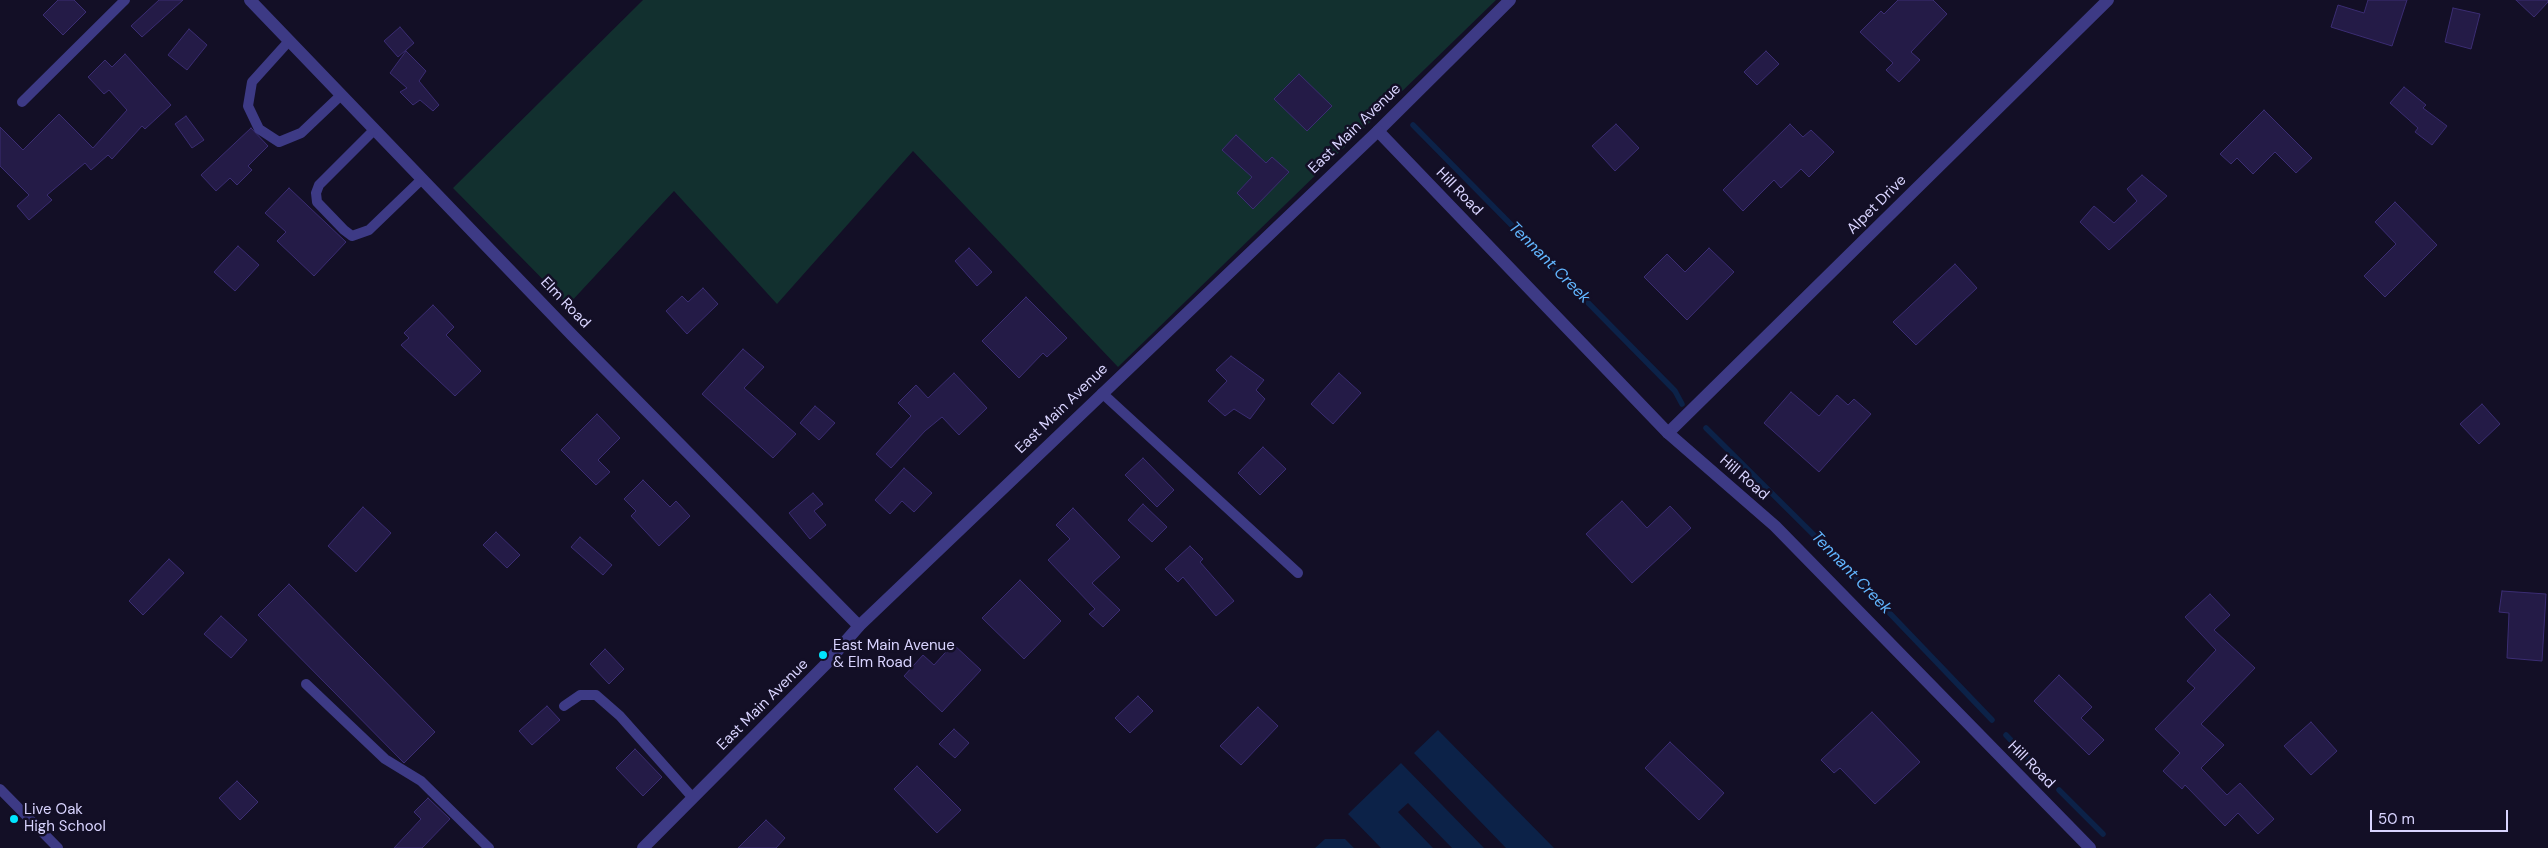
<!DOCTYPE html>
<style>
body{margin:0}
#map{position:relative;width:2548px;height:848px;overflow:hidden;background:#130f26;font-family:"DM Sans",sans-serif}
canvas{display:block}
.scale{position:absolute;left:2370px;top:810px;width:138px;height:22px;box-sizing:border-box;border:2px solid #d9d4ff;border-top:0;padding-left:6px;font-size:15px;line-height:18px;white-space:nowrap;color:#d9d4ff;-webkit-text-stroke:4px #130f26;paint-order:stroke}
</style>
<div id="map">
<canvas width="2548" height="848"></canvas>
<div class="scale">50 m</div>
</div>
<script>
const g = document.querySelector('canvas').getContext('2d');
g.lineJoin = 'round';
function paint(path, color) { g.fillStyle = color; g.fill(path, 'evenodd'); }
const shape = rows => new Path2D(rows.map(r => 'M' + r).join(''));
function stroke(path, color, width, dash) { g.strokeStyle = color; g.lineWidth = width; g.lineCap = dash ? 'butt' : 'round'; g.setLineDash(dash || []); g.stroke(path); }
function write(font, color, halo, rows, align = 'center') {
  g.font = font + ' "DM Sans",sans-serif'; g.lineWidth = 5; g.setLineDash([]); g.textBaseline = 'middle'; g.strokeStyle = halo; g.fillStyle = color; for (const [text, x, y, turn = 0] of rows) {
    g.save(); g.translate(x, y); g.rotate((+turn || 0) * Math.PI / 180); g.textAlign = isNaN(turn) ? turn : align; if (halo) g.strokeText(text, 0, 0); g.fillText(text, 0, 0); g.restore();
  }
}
paint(shape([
 [643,0,1496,0,1118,367,913,151,777,304,674,191,568,305,453,188]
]), '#12302f');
paint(shape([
 [1438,730,1554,848,1506,848,1414,753],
 [1401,763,1484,848,1452,848,1408,803,1398,812,1433,848,1381,848,1348,814],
 [1325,839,1345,839,1354,848,1315,848]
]), '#0c2248');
stroke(shape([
 [1413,125,1675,391,1682,404],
 [1706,428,1832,553,1992,720],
 [2006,735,2045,776],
 [2059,790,2103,834]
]), '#0c2248', 5.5);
const building = shape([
 [58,0,74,0,86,12,63,35,43,15,58,0],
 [159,0,183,0,142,37,131,26,159,0],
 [1898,0,1933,0,1947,14,1911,52,1920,60,1899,82,1886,70,1893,63,1860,32,1881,11,1884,14,1898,0],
 [2368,0,2407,0,2392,46,2331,27,2338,5,2364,13,2368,0],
 [2516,0,2548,0,2548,2,2534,17,2516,0],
 [2453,8,2480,14,2471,49,2445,42,2453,8],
 [400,27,414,43,398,57,384,41,400,27],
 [189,29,207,45,187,70,168,55,189,29],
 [406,51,426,71,419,81,439,105,433,111,420,100,413,105,400,92,407,88,390,73,406,51],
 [1766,51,1779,64,1757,85,1744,72,1766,51],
 [125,54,171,105,145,129,142,126,112,159,108,155,91,170,85,163,47,195,52,200,29,220,17,206,29,195,0,166,0,127,23,150,59,114,93,148,127,110,109,90,104,94,88,77,105,60,112,67,125,54],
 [1299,74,1332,106,1307,131,1274,99,1299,74],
 [2404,87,2426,105,2423,108,2447,126,2432,145,2415,132,2418,128,2390,103,2404,87],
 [2264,110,2312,158,2296,173,2275,152,2253,174,2237,158,2231,164,2220,154,2264,110],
 [186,116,204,140,192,148,175,124,186,116],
 [1616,124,1639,148,1615,171,1592,146,1616,124],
 [1790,124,1803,137,1811,130,1834,152,1809,177,1801,169,1781,188,1774,180,1743,211,1723,190,1790,124],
 [251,128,268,146,248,166,252,170,237,185,230,178,216,191,201,175,251,128],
 [1236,135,1266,163,1272,157,1289,172,1253,209,1237,193,1252,177,1222,150,1236,135],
 [2142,175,2167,196,2109,250,2080,222,2094,206,2114,223,2137,201,2127,189,2142,175],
 [289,188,346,242,314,276,277,241,286,232,265,213,289,188],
 [2395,202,2437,245,2385,297,2364,276,2396,244,2375,222,2395,202],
 [238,246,259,265,235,291,214,272,238,246],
 [969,248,992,272,977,286,955,261,969,248],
 [1709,248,1734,272,1687,320,1644,277,1667,254,1685,272,1709,248],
 [1955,264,1977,288,1916,345,1893,322,1955,264],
 [703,288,718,304,687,334,666,311,682,296,688,302,703,288],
 [1026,297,1067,338,1047,357,1043,353,1019,378,982,341,1026,297],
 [433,305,454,327,446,335,481,371,455,396,401,345,409,338,404,333,433,305],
 [743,349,764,367,744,388,796,434,773,458,702,394,743,349],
 [1231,356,1264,380,1256,390,1265,399,1250,419,1234,409,1225,416,1208,401,1227,381,1216,370,1231,356],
 [954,373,987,408,959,435,942,417,925,431,891,468,876,454,911,416,898,403,916,385,928,398,954,373],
 [1339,373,1361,393,1333,424,1311,404,1339,373],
 [1791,392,1819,416,1837,395,1848,405,1854,399,1871,414,1819,472,1764,423,1791,392],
 [2482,404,2500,424,2479,444,2460,424,2482,404],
 [815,406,835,423,819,440,800,423,815,406],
 [597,414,620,438,598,460,610,472,596,485,561,450,597,414],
 [1263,447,1286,469,1260,495,1238,473,1263,447],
 [1143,458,1174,490,1157,507,1125,475,1143,458],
 [904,468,932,493,914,512,902,501,890,514,875,500,904,468],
 [643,480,670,507,676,501,690,516,659,546,631,516,636,511,624,499,643,480],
 [813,493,823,504,814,511,826,525,810,539,789,513,813,493],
 [1622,501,1647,528,1670,506,1691,528,1632,583,1586,534,1622,501],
 [1143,504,1167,527,1152,542,1128,520,1143,504],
 [363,507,391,533,356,572,328,546,363,507],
 [1073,508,1120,557,1092,583,1120,610,1103,627,1089,614,1095,609,1048,560,1070,539,1056,525,1073,508],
 [496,532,520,555,507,568,483,545,496,532],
 [580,537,612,565,603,575,571,547,580,537],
 [1190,546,1203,559,1200,562,1234,601,1216,616,1183,577,1178,582,1165,569,1190,546],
 [169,559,184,573,143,615,129,601,169,559],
 [1020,580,1061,621,1024,659,982,618,1020,580],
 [289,584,435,732,404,763,258,615,289,584],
 [2502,591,2546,594,2542,661,2507,658,2509,613,2499,612,2502,591],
 [2210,594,2230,615,2214,630,2255,668,2201,724,2224,745,2201,768,2227,795,2240,783,2274,819,2258,834,2238,813,2225,826,2185,785,2182,789,2163,771,2180,753,2155,729,2195,688,2187,681,2216,650,2185,617,2210,594],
 [221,616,247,640,231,658,204,634,221,616],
 [953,644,981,670,942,712,904,676,923,655,934,665,953,644],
 [605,649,624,669,609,684,590,664,605,649],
 [2059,675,2092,707,2081,718,2104,740,2089,755,2034,701,2059,675],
 [1138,696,1153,711,1130,733,1115,718,1138,696],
 [547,706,560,720,532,745,519,731,547,706],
 [1258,707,1278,726,1241,765,1220,746,1258,707],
 [1872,712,1920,762,1875,804,1840,768,1834,773,1821,760,1872,712],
 [2311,722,2337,751,2311,775,2284,746,2311,722],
 [954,729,969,743,955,758,939,744,954,729],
 [1670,742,1724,793,1699,820,1645,768,1670,742],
 [635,749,662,777,643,796,616,768,635,749],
 [917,766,961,810,937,833,894,789,917,766],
 [237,781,258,802,240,820,219,798,237,781],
 [428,798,450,819,422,848,394,848,421,819,414,812,428,798],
 [766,820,785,838,776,848,738,848,766,820]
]);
paint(building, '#241b47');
stroke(building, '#3b2d73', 1);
stroke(shape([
 [289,41,252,82,248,106,259,129,279,142,301,133,341,95],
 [22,102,125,0],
 [374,130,319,185,316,193,317,202,344,230,352,236,369,230,422,179],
 [1102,393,1298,573],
 [306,684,385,759,421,781,489,848],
 [564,706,580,695,596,695,620,716,693,798],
 [0,789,58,848]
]), '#3d3a85', 10);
stroke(shape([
 [250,0,572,335,859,626],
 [1378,131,1510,0],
 [1668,433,2108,0]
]), '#3d3a85', 12);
stroke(shape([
 [643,848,826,664,859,626,1378,131,1668,433,1775,526,2090,848]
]), '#3d3a85', 12);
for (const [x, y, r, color] of [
 [823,655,5,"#00e5ff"],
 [14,819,5,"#00e5ff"]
]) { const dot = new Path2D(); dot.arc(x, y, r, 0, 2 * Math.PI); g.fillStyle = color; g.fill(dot); stroke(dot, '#130f26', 2); }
write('15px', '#d9d4ff', '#130f26', [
 ["East Main Avenue",1355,129,-44],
 ["Hill Road",1459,192,46],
 ["Alpet Drive",1877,205,-45],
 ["Elm Road",565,303,46],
 ["East Main Avenue",1062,409,-44],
 ["Hill Road",1744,478,41],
 ["East Main Avenue",763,705,-45],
 ["Hill Road",2031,765,45]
]);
write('15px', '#d9d4ff', '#130f26', [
 ["East Main Avenue",833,646],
 ["& Elm Road",833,663],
 ["Live Oak",24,810],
 ["High School",24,827]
], 'left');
write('italic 16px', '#62b6ff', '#130f26', [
 ["Tennant Creek",1549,263,45],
 ["Tennant Creek",1851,573,46]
]);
</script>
